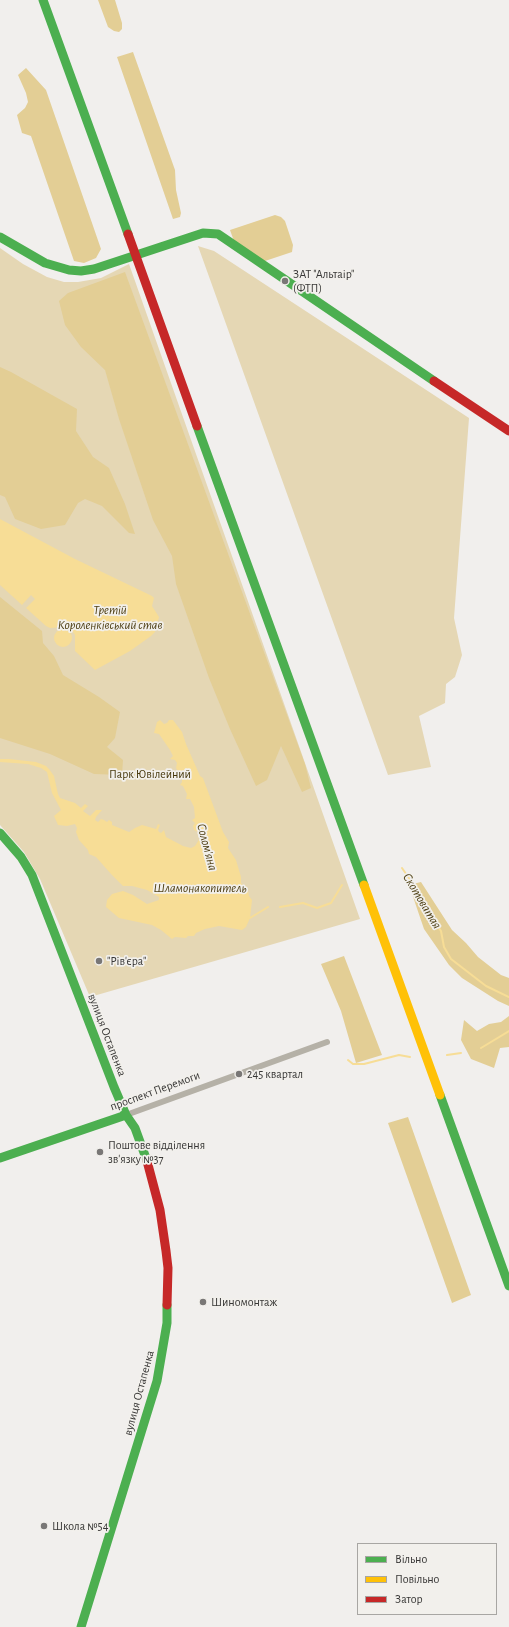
<!DOCTYPE html>
<meta charset="utf-8">
<style>
body{margin:0}
#map{position:relative;width:509px;height:1627px;overflow:hidden;background:#f1efed;font-family:"Alegreya Sans",sans-serif}
canvas{display:block}
.legend{position:absolute;left:357px;top:1543px;width:140px;height:72px;box-sizing:border-box;background:#f2f0ec;border:1px solid #a8a6a3;margin:0;padding:5px 7px;list-style:none;font-size:12px;color:#383736}
.legend li{display:flex;align-items:center;gap:8px;height:20px}
.legend b{width:20px;border:1px solid #a8a6a3}
</style>
<div id="map">
<canvas width="509" height="1627"></canvas>
<ul class="legend">
<li><b style="height:5px;background:#4caf50"></b>Вільно</li>
<li><b style="height:5px;background:#ffc107"></b>Повільно</li>
<li><b style="height:5px;background:#c62828"></b>Затор</li>
</ul>
</div>
<script>
const g = document.querySelector('canvas').getContext('2d');
g.lineJoin = 'round';
function paint(path, color) { g.fillStyle = color; g.fill(path, 'evenodd'); }
const shape = rows => new Path2D(rows.map(r => 'M' + r).join(''));
function stroke(path, color, width, dash) { g.strokeStyle = color; g.lineWidth = width; g.lineCap = dash ? 'butt' : 'round'; g.setLineDash(dash || []); g.stroke(path); }
function write(font, color, halo, rows, align = 'center') {
  g.font = font + ' "Alegreya Sans",sans-serif'; g.lineWidth = 3.5; g.setLineDash([]); g.textBaseline = 'middle'; g.strokeStyle = halo; g.fillStyle = color; for (const [text, x, y, turn = 0] of rows) {
    g.save(); g.translate(x, y); g.rotate((+turn || 0) * Math.PI / 180); g.textAlign = isNaN(turn) ? turn : align; if (halo) g.strokeText(text, 0, 0); g.fillText(text, 0, 0); g.restore();
  }
}
paint(shape([
 [198,246,214,251,469,418,454,618,462,655,455,677,446,684,445,703,419,716,431,767,388,775],
 [0,248,23,264,47,277,64,282,78,282,101,278,129,264,360,919,90,997,40,879,24,852,0,825]
]), '#e5d7b4');
paint(shape([
 [98,0,115,0,122,23,122,29,119,32,114,31,108,27],
 [133,52,175,170,176,190,181,213,180,217,173,219,117,57],
 [26,68,46,90,101,249,96,258,84,263,74,261,31,136,22,133,17,115,25,108,28,102,26,93,18,75],
 [275,215,281,217,285,221,293,245,292,252,262,262,235,244,230,230],
 [125,272,305,764,311,788,302,792,281,746,267,780,256,786,230,729,209,678,176,584,172,556,153,520,119,419,105,370,81,347,65,325,59,301,68,293],
 [0,367,11,372,77,409,76,431,93,457,109,468,125,504,135,534,129,533,102,506,85,499,78,503,65,525,41,529,15,519,5,497,0,495],
 [0,597,42,631,43,643,54,656,63,675,99,697,120,712,115,738,107,747,123,760,122,775,94,774,50,754,0,738],
 [421,882,452,930,466,943,478,957,501,975,509,978,509,1006,498,1001,462,978,449,965,424,929,409,885],
 [344,956,382,1055,356,1063,341,1011,321,964],
 [509,1016,509,1047,500,1048,494,1068,471,1059,461,1040,464,1020,477,1031,489,1024,501,1022],
 [408,1117,471,1295,452,1303,388,1123]
]), '#e3ce95');
paint(shape([
 [0,519,75,559,152,596,154,598,152,606,159,617,155,632,151,636,130,651,95,670,75,651,75,635,71,629,65,627,50,628,46,626,26,608,35,599,31,595,22,605,0,585],
 '54 638a9 9 0 1 1 18 0a9 9 0 1 1-18 0Z',
 [160,720,164,724,167,723,169,720,173,720,182,732,186,744,200,776,203,778,223,832,229,842,228,848,236,860,241,877,241,883,248,891,249,896,252,900,250,918,246,927,242,930,219,926,205,929,196,933,194,936,188,936,186,938,175,937,172,939,161,930,152,925,119,918,106,907,107,900,112,894,123,891,133,895,147,904,159,900,159,897,147,890,132,886,123,886,111,874,96,857,89,854,88,850,79,840,76,832,77,828,75,824,67,826,58,825,54,816,61,810,52,793,47,772,41,768,28,764,0,762,0,759,9,759,36,762,46,766,49,769,54,776,58,794,60,798,75,803,81,808,85,804,88,806,83,811,90,816,96,810,102,810,96,817,95,820,98,822,101,819,104,820,107,822,109,820,112,822,112,825,129,832,135,828,142,825,156,829,158,824,160,825,158,830,159,832,161,833,164,830,166,837,183,846,191,848,195,846,200,838,198,832,194,830,193,826,195,823,192,820,195,818,194,807,190,799,186,799,187,794,183,786,180,785,182,782,182,778,176,768,177,763,175,760,170,759,173,756,170,750,159,734,154,733,157,722]
]), '#f7dd96');
stroke(shape([
 [402,868,415,887,418,898,441,931,444,947,451,959,486,986,509,997],
 [280,907,303,903,317,908,331,903,342,885],
 [248,917,250,918,268,907],
 [481,1048,509,1031],
 [447,1055,461,1053],
 [348,1060,353,1064,364,1064,399,1055,410,1057]
]), '#f7dd96', 2);
stroke(shape([
 [126,1115,327,1042]
]), '#b5b1a7', 6);
stroke(shape([
 [43,0,128,234],
 [0,237,45,263,69,270,81,271,94,269,203,233,218,234,434,381],
 [197,426,364,885],
 [0,833,21,857,32,875,114,1087,126,1115,135,1128,147,1161],
 [440,1095,509,1286],
 [0,1158,126,1115],
 [81,1627,157,1381,167,1323,167,1305]
]), '#4caf50', 9);
stroke(shape([
 [364,885,440,1095]
]), '#ffc107', 9);
stroke(shape([
 [128,234,197,426],
 [434,381,509,431],
 [147,1161,160,1210,166,1251,168,1268,167,1305]
]), '#c62828', 9);
for (const [x, y, r, color] of [
 [285,281,4,"#797776"],
 [99,961,4,"#797776"],
 [239,1074,4,"#797776"],
 [100,1152,4,"#797776"],
 [203,1302,4,"#797776"],
 [44,1526,4,"#797776"]
]) { const dot = new Path2D(); dot.arc(x, y, r, 0, 2 * Math.PI); g.fillStyle = color; g.fill(dot); stroke(dot, '#f2f0ec', 1.5); }
write('12px', '#383736', '#f2f0ec', [
 ["ЗАТ \"Альтаір\"",293,274],
 ["(ФТП)",293,288],
 ["\"Рів'єра\"",107,961],
 ["245 квартал",247,1074],
 ["Поштове відділення",108,1145],
 ["зв'язку №37",108,1159],
 ["Шиномонтаж",211,1302],
 ["Школа №54",52,1526]
], 'left');
write('12px', '#47380c', '#f2f0ec', [
 ["Парк Ювілейний",150,774]
]);
write('12px', '#383736', '#f2f0ec', [
 ["вулиця Остапенка",107,1035,69],
 ["проспект Перемоги",155,1091,-20],
 ["вулиця Остапенка",139,1393,-75]
]);
write('italic 13px', '#4f4015', '#f2f0ec', [
 ["Третій",110,610],
 ["Короленківський став",110,625],
 ["Солом'яна",207,847,75],
 ["Шламонакопитель",200,888],
 ["Скотоватая",422,901,59]
]);
</script>
